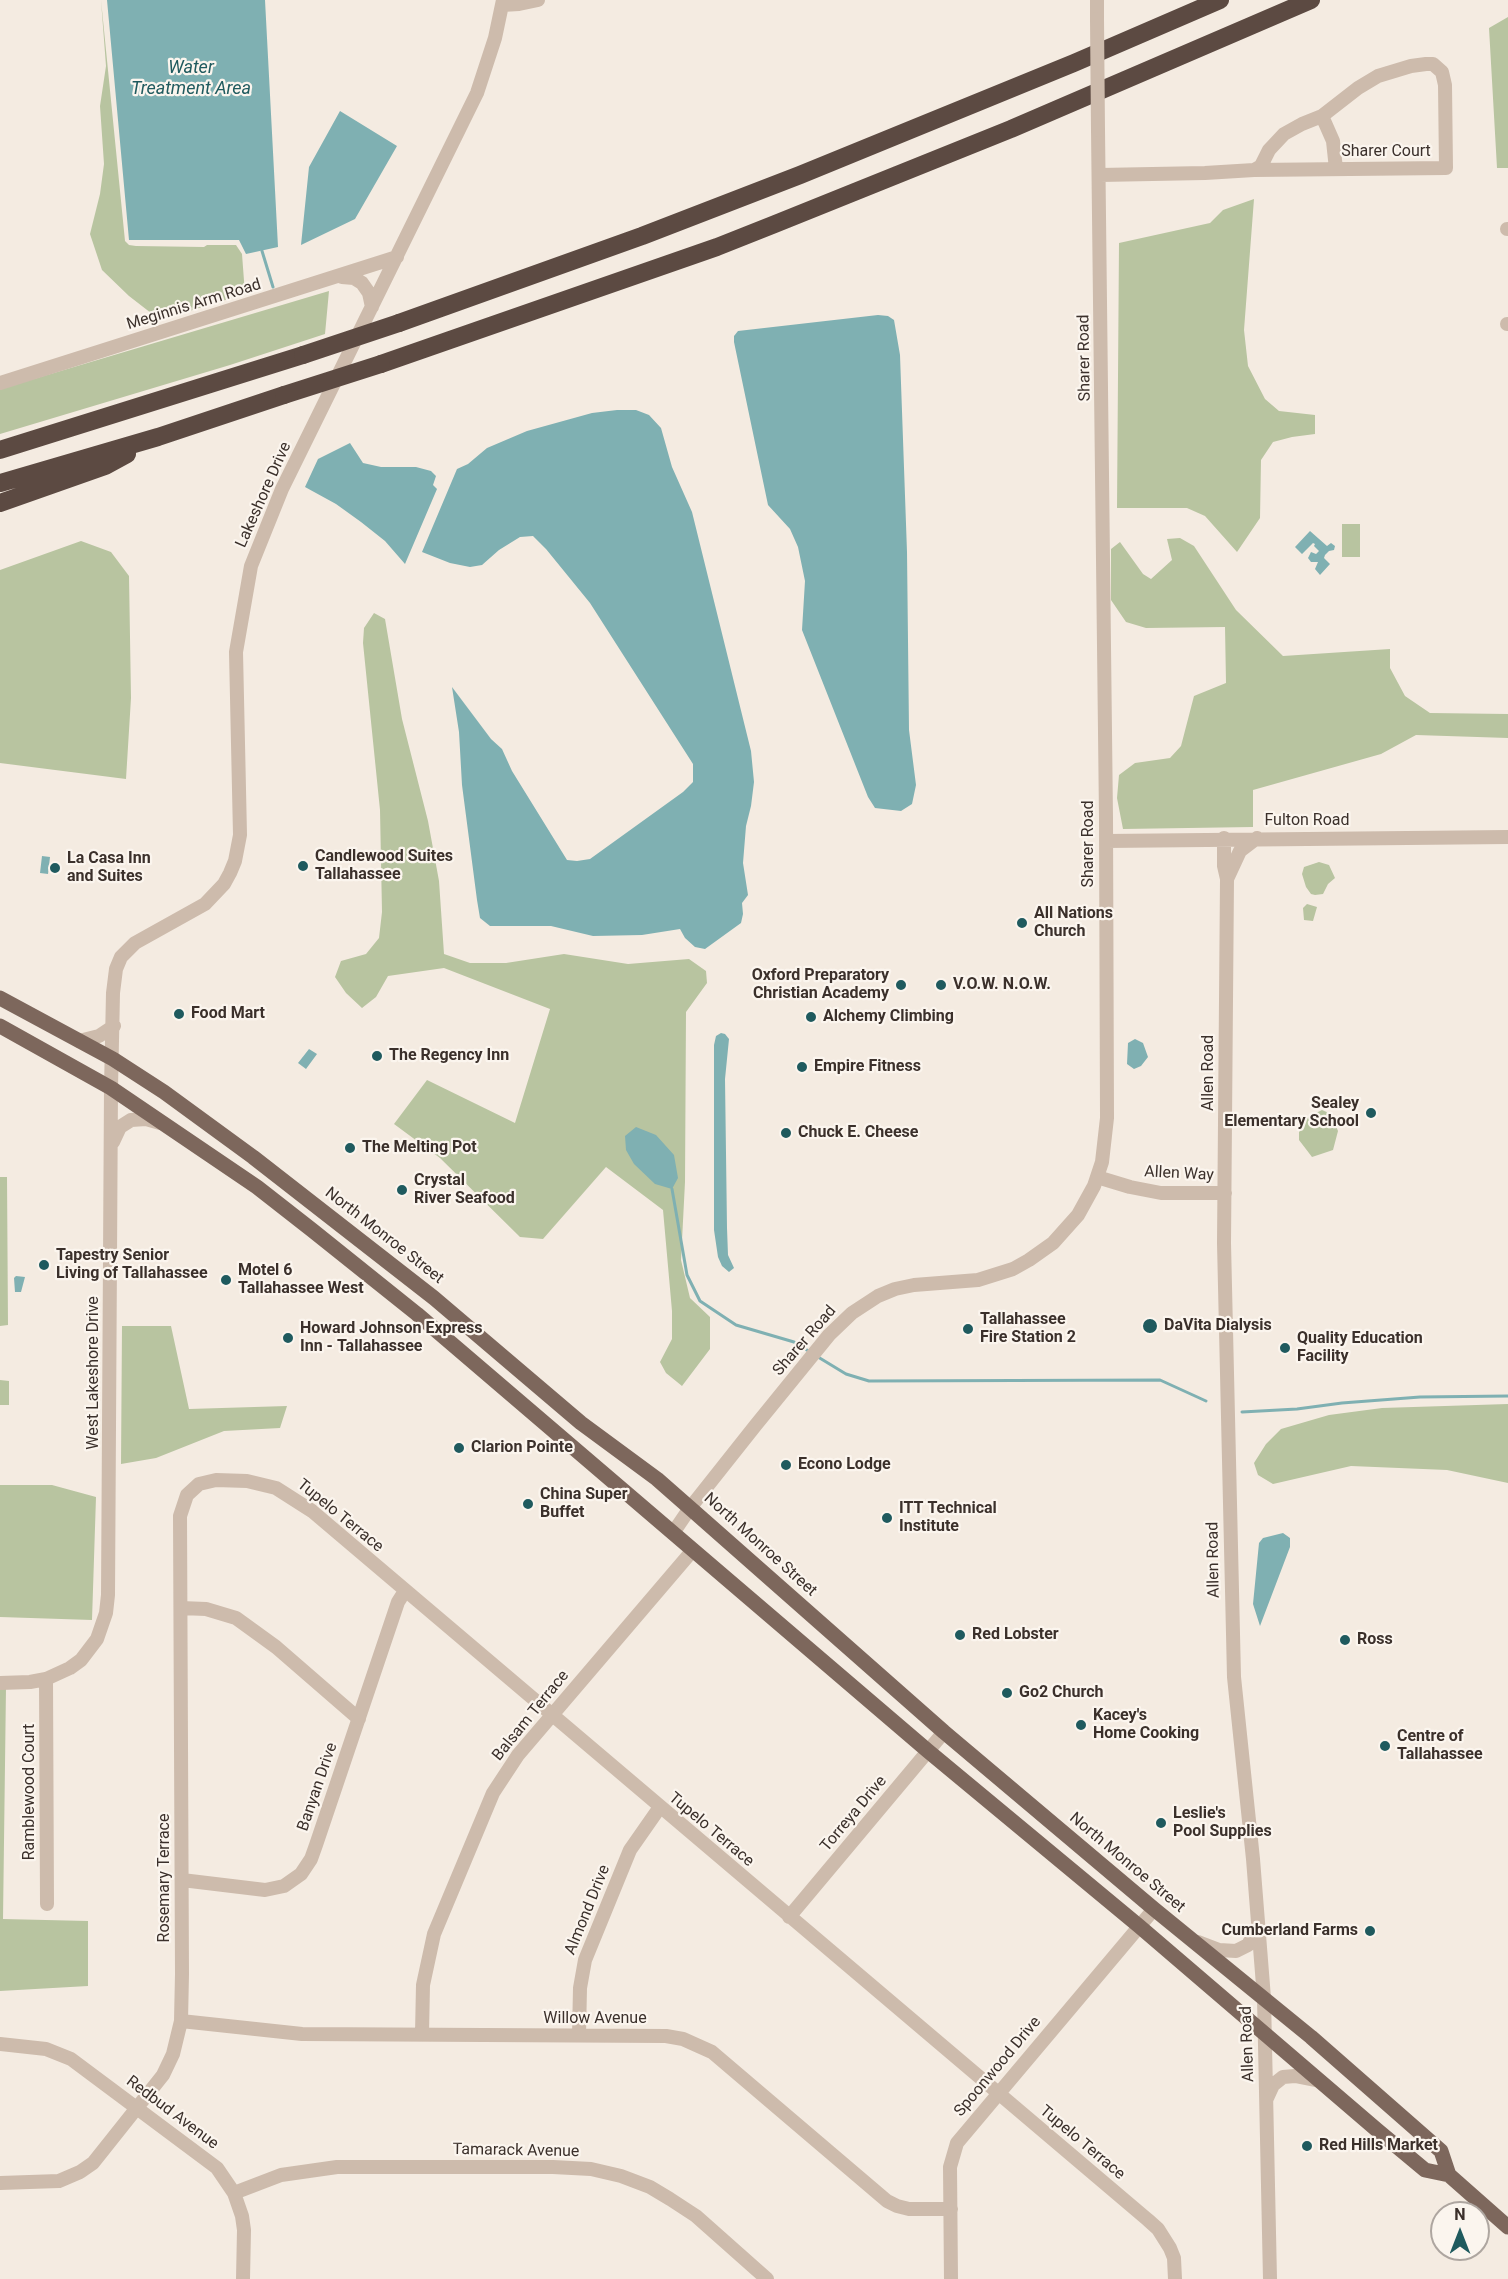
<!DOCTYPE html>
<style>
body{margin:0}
#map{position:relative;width:1508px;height:2279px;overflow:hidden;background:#f4ebe1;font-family:Roboto,sans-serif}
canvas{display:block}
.north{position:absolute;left:1430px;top:2201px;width:60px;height:60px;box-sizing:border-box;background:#fbf5ee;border:2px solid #aea6a0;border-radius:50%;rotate:0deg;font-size:16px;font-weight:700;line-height:24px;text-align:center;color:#3b302b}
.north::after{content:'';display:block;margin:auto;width:21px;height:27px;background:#1f5a5e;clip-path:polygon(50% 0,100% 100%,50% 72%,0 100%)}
</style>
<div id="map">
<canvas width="1508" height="2279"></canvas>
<div class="north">N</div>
</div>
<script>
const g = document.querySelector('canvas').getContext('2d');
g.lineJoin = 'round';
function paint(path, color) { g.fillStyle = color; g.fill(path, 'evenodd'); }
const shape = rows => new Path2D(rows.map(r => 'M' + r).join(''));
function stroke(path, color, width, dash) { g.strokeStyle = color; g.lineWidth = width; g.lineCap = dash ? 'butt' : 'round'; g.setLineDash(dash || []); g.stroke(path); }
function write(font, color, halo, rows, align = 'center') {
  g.font = font + ' Roboto,sans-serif'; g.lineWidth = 4.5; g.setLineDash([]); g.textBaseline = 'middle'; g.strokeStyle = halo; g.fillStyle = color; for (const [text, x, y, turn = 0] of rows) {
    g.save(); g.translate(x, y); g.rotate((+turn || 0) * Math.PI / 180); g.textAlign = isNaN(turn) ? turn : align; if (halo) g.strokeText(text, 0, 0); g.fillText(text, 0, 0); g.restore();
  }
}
paint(shape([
 [101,0,125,241,129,245,136,246,204,247,207,245,236,245,242,254,245,294,160,320,129,296,102,270,90,234,100,194,104,164,100,106,106,66],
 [1508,17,1508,168,1497,168,1489,28],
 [1254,199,1244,330,1248,366,1265,399,1279,411,1315,415,1315,434,1292,437,1273,442,1261,460,1260,518,1237,552,1205,516,1187,508,1117,508,1119,243,1210,223,1223,210],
 [329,291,325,334,230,365,0,434,0,389],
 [1342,524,1360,524,1360,557,1342,557],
 [1180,538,1194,546,1236,610,1283,656,1390,649,1390,668,1405,696,1430,713,1508,714,1508,738,1416,735,1381,754,1253,790,1253,827,1123,829,1117,798,1119,775,1135,763,1170,758,1181,746,1194,696,1226,683,1225,627,1146,628,1126,622,1111,600,1111,549,1120,542,1143,574,1151,579,1172,560,1167,539],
 [81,541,111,552,129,576,131,698,126,779,0,763,0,570],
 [374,613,385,619,402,719,428,821,439,881,444,954,470,963,506,963,564,954,628,964,689,959,706,971,707,983,686,1012,685,1182,681,1260,690,1298,710,1317,710,1349,682,1386,666,1373,660,1362,672,1339,672,1311,663,1210,606,1167,543,1239,520,1237,440,1158,394,1124,427,1080,515,1123,550,1009,444,968,388,976,376,997,362,1008,346,993,335,977,341,961,366,954,379,938,382,912,380,810,363,643,364,628],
 [1319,862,1329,865,1335,878,1328,884,1323,894,1315,895,1311,894,1306,887,1302,874,1304,867],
 [1307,904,1317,907,1313,921,1304,920,1303,908],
 [1322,1110,1331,1114,1338,1131,1333,1150,1312,1157,1299,1140,1299,1132,1308,1117],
 [0,1177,7,1177,8,1325,0,1326],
 [122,1326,171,1326,189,1409,287,1406,280,1428,224,1431,156,1458,121,1464],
 [0,1380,9,1381,9,1405,0,1405],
 [1508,1404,1508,1483,1447,1470,1351,1466,1273,1484,1258,1475,1254,1463,1266,1444,1281,1429,1329,1415,1382,1408],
 [0,1485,52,1485,96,1497,92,1620,0,1617],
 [0,1687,6,1687,3,1919,88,1921,88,1986,0,1991]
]), '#b8c4a0');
paint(shape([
 [107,0,265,0,278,247,246,254,239,240,129,240],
 [340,111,397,146,355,219,301,245,309,167],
 [878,315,888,316,894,320,900,355,907,552,909,730,916,785,912,804,901,811,875,808,868,797,802,630,805,581,798,547,790,529,768,505,734,342,734,336,738,331],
 [617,410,636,410,649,415,661,428,672,467,692,512,751,751,754,782,751,806,746,826,743,863,748,895,742,903,743,914,741,923,705,949,695,947,685,938,680,929,642,935,593,936,551,926,490,926,480,918,477,900,462,785,459,732,452,687,491,739,502,749,512,771,567,860,577,861,590,859,683,792,693,782,693,764,590,603,546,549,533,536,520,537,499,550,482,565,470,567,450,563,422,552,457,469,468,464,487,448,527,431,592,413],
 [350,443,363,463,381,467,416,467,431,471,436,476,433,485,437,489,405,564,385,541,361,522,336,504,305,487,318,459],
 [1310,531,1327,546,1331,543,1335,546,1334,550,1329,551,1325,555,1324,558,1330,564,1320,575,1315,569,1318,562,1311,562,1308,558,1311,552,1316,554,1319,551,1314,546,1315,544,1313,543,1302,554,1295,547],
 [42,856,50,857,48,874,40,873],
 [721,1033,725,1034,729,1039,725,1079,727,1228,728,1255,734,1268,729,1272,722,1266,718,1257,714,1230,714,1045,716,1036],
 [1135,1039,1143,1043,1148,1057,1141,1066,1134,1069,1127,1064,1128,1043],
 [309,1049,317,1054,306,1069,298,1063],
 [636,1127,656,1135,674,1155,678,1178,672,1189,655,1184,634,1164,626,1150,625,1136],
 [16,1276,25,1277,21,1292,15,1292,14,1278],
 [1283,1533,1290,1538,1290,1547,1260,1626,1253,1604,1259,1543,1263,1538]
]), '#7fb0b2');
stroke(shape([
 [262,251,273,287],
 [672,1189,687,1275,700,1301,736,1325,794,1342,810,1352],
 [818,1357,846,1374,869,1381,1160,1380,1206,1401],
 [1242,1412,1297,1409,1342,1403,1420,1397,1508,1396]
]), '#7fb0b2', 3);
stroke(shape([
 [1097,0,1097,19],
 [502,5,519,4,538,0],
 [1322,116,1333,141,1336,169],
 [1100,175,1205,173,1254,170,1446,168,1445,85,1442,72,1433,64,1426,64,1411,66,1378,76,1358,88,1322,116,1302,124,1284,134,1269,150,1261,166,1254,170],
 [1507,229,1508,229],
 [342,277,354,278,362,283,369,293,372,307],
 [1507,324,1508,324],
 [0,383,397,257],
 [1224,838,1224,866,1227,879,1224,1243,1234,1677,1253,1859,1264,1998,1270,2279],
 [1106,841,1508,837],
 [1227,879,1240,851,1257,838],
 [79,1041,99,1036,114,1026],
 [113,1142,120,1127,131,1120,146,1119,160,1123],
 [1097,1177,1130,1187,1161,1193,1225,1193],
 [673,1533,690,1508,755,1426,829,1335,852,1313,878,1296,895,1289,914,1285,978,1280,1013,1269,1029,1260,1053,1243,1078,1215,1094,1186,1102,1162,1107,1118,1106,818,1098,130],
 [181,1608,206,1609,236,1618,276,1647,359,1719],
 [46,1679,47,1904],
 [0,1683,30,1682,46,1679,70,1668,81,1660,97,1639,106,1613,108,1595,111,1088,113,993,116,969,121,957,135,943,205,904,224,884,230,873,235,861,240,835,236,652,251,566,282,489,477,93,495,38,503,0],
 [182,1880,265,1890,284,1886,301,1874,311,1859,316,1845,398,1602,405,1591],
 [789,1917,944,1732],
 [1198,1942,1219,1950,1236,1951,1248,1945,1258,1926],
 [181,2021,302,2034,666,2036,683,2039,712,2052,887,2201,897,2206,909,2209,951,2209],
 [422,2034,423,1985,434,1934,493,1793,518,1755,693,1550],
 [579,2035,580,1988,585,1960,630,1850,660,1807],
 [0,2044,46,2049,71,2059,217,2168,234,2193,242,2216,244,2230,243,2279],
 [1267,2098,1273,2085,1283,2077,1295,2076,1320,2081],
 [0,2183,59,2181,80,2172,93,2163,163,2075,173,2054,181,2021,182,1974,180,1516,187,1495,199,1484,216,1480,247,1481,276,1488,312,1511,1148,2220,1158,2229,1170,2248,1174,2258,1175,2279],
 [234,2193,281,2175,337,2167,553,2167,591,2169,621,2176,650,2187,670,2199,696,2216,767,2279],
 [951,2279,950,2167,957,2143,1154,1909]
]), '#cdbbac', 14);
stroke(shape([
 [0,998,113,1059,164,1092,253,1157,434,1298,581,1423,657,1479,690,1508,944,1732,1154,1909,1311,2037,1441,2151,1449,2175],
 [0,1026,111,1088,257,1187,312,1230,417,1314,928,1751,1139,1926,1377,2130,1425,2170,1449,2175,1508,2227]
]), '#7d675c', 15);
stroke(shape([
 [399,323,642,236,800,175,1074,63,1220,0],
 [381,364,717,247,775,224,1011,129,1311,0],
 [0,450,303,355],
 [0,483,158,437,284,395],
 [0,503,105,466,127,454]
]), '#5c4a42', 18);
stroke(shape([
 [1097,19,1098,130]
]), '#cdbbac', 14);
stroke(shape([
 [303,355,399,323],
 [284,395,381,364]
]), '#5c4a42', 18);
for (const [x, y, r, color] of [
 [303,866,6,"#1f5a5e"],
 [55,868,6,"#1f5a5e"],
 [1022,923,6,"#1f5a5e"],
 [901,985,6,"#1f5a5e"],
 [941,985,6,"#1f5a5e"],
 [179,1014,6,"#1f5a5e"],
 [811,1017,6,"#1f5a5e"],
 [377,1056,6,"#1f5a5e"],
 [802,1067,6,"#1f5a5e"],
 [1371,1113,6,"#1f5a5e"],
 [786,1133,6,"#1f5a5e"],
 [350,1148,6,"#1f5a5e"],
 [402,1190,6,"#1f5a5e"],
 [44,1265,6,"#1f5a5e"],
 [226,1280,6,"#1f5a5e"],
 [1150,1326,8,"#1f5a5e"],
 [968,1329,6,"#1f5a5e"],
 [288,1338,6,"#1f5a5e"],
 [1285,1348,6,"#1f5a5e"],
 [459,1448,6,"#1f5a5e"],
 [786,1465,6,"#1f5a5e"],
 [528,1504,6,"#1f5a5e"],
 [887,1518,6,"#1f5a5e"],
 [960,1635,6,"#1f5a5e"],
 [1345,1640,6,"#1f5a5e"],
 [1007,1693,6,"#1f5a5e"],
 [1081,1725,6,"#1f5a5e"],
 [1385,1746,6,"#1f5a5e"],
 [1161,1823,6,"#1f5a5e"],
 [1370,1931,6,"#1f5a5e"],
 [1307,2146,6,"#1f5a5e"]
]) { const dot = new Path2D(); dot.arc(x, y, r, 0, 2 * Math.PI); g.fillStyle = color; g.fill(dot); stroke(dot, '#fbf5ee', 2); }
write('16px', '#3b302b', '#fbf5ee', [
 ["Sharer Court",1386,152],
 ["Meginnis Arm Road",194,305,-17],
 ["Sharer Road",1085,358,-91],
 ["Lakeshore Drive",264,495,-66],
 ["Fulton Road",1307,821],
 ["Sharer Road",1089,844,-90],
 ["Allen Road",1209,1073,-90],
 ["Allen Way",1179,1174,3],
 ["North Monroe Street",384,1236,38],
 ["Sharer Road",805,1341,-49],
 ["West Lakeshore Drive",94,1373,-90],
 ["Tupelo Terrace",340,1516,39],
 ["North Monroe Street",760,1545,42],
 ["Allen Road",1214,1560,-91],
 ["Balsam Terrace",531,1716,-51],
 ["Banyan Drive",318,1787,-71],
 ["Ramblewood Court",30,1792,-90],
 ["Torreya Drive",854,1814,-50],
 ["Tupelo Terrace",711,1830,40],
 ["North Monroe Street",1127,1863,40],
 ["Rosemary Terrace",165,1878,-90],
 ["Almond Drive",588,1910,-68],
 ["Willow Avenue",595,2019],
 ["Allen Road",1248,2044,-92],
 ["Spoonwood Drive",998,2067,-50],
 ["Redbud Avenue",172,2113,37],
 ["Tupelo Terrace",1082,2143,40],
 ["Tamarack Avenue",516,2151,1]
]);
write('bold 16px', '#3b302b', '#fbf5ee', [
 ["Candlewood Suites",315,857],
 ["Tallahassee",315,875],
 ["La Casa Inn",67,859],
 ["and Suites",67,877],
 ["All Nations",1034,914],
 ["Church",1034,932],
 ["Oxford Preparatory",889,976,"right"],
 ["Christian Academy",889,994,"right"],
 ["V.O.W. N.O.W.",953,985],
 ["Food Mart",191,1014],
 ["Alchemy Climbing",823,1017],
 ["The Regency Inn",389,1056],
 ["Empire Fitness",814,1067],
 ["Sealey",1359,1104,"right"],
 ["Elementary School",1359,1122,"right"],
 ["Chuck E. Cheese",798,1133],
 ["The Melting Pot",362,1148],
 ["Crystal",414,1181],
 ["River Seafood",414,1199],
 ["Tapestry Senior",56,1256],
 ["Living of Tallahassee",56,1274],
 ["Motel 6",238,1271],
 ["Tallahassee West",238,1289],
 ["Tallahassee",980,1320],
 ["Fire Station 2",980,1338],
 ["DaVita Dialysis",1164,1326],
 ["Howard Johnson Express",300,1329],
 ["Inn - Tallahassee",300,1347],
 ["Quality Education",1297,1339],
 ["Facility",1297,1357],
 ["Clarion Pointe",471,1448],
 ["Econo Lodge",798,1465],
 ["China Super",540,1495],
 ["Buffet",540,1513],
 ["ITT Technical",899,1509],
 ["Institute",899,1527],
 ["Red Lobster",972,1635],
 ["Ross",1357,1640],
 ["Go2 Church",1019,1693],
 ["Kacey's",1093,1716],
 ["Home Cooking",1093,1734],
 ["Centre of",1397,1737],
 ["Tallahassee",1397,1755],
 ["Leslie's",1173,1814],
 ["Pool Supplies",1173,1832],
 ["Cumberland Farms",1358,1931,"right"],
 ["Red Hills Market",1319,2146]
], 'left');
write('italic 18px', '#1f5a5e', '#fbf5ee', [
 ["Water",191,68],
 ["Treatment Area",191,89]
]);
</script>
